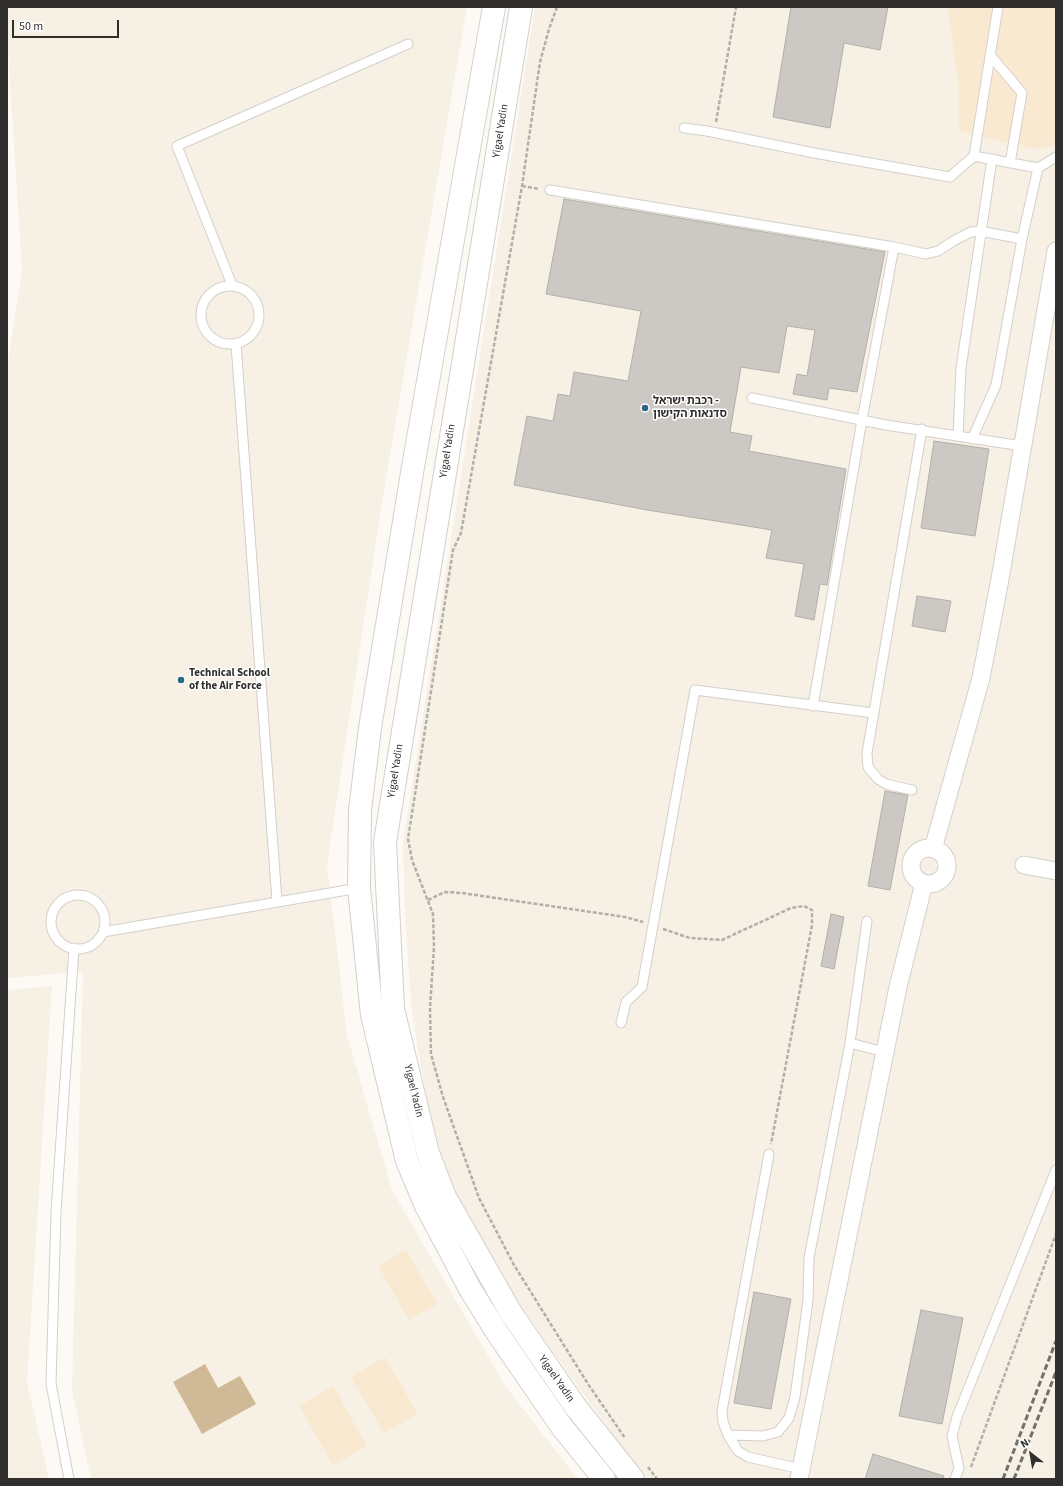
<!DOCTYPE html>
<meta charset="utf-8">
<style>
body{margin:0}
#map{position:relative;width:1063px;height:1486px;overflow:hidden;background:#fdfaf5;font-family:"Source Sans 3",sans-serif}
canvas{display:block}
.frame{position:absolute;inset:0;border:8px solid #302f2d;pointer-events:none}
.north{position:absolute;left:1011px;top:1434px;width:40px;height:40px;-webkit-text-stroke:3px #fff;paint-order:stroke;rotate:329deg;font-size:11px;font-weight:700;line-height:16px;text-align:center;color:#302f2d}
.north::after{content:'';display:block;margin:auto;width:14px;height:18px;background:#302f2d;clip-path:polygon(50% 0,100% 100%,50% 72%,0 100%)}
.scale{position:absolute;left:12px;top:20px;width:107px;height:18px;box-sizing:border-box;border:2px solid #302f2d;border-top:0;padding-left:5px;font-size:12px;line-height:14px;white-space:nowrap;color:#302f2d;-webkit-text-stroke:3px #fff;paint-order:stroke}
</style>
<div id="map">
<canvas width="1063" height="1486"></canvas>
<div class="frame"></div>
<div class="north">N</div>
<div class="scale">50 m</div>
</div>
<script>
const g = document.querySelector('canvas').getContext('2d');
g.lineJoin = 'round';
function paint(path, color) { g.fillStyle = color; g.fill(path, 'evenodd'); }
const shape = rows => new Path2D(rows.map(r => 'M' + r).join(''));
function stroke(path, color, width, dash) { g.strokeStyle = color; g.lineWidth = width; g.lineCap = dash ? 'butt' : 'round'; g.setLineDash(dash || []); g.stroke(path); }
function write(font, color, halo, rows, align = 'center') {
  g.font = font + ' "Source Sans 3","Noto Sans Hebrew",sans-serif'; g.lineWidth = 3; g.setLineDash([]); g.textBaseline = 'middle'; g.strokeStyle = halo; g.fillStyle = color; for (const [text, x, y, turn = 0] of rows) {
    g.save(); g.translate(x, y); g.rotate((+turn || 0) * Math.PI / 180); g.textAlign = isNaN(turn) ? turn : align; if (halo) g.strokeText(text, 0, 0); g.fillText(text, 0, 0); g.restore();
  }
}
paint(shape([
 [7,7,467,7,383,496,327,865,347,1035,392,1190,506,1387,578,1479,91,1479,72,1390,83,972,7,978,7,368,22,270,7,37],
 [535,7,1056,7,1056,1479,646,1479,582,1392,478,1246,437,1159,412,1014,405,920,403,842],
 [52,986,27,1382,49,1479,7,1479,7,990]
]), '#f7f0e4');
paint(shape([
 [947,7,1056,7,1056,143,1050,147,1035,149,959,131,958,77],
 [406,1250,437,1304,409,1320,378,1266],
 [385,1357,418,1414,384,1433,351,1377],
 [333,1386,367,1446,333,1465,299,1406]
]), '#f9e9d1');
paint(shape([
 [205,1364,218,1388,240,1376,256,1404,202,1434,173,1382]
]), '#d0b996');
const building = shape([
 [791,7,888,7,880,50,844,43,830,128,773,117,791,7],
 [564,199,885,252,857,392,829,388,827,400,793,394,797,374,807,376,815,330,787,326,779,373,741,367,730,432,752,436,749,451,846,469,827,585,820,584,814,620,795,616,804,564,766,558,772,530,647,510,514,485,527,416,553,421,558,394,570,396,574,372,628,381,641,311,546,294,564,199],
 [934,441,989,449,975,536,921,528,934,441],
 [917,596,951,601,945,632,912,626,917,596],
 [885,791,908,795,890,890,868,886,885,791],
 [831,914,844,917,834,969,821,966,831,914],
 [754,1292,791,1299,771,1409,734,1403,754,1292],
 [921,1310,963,1318,942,1424,899,1416,921,1310],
 [873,1454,944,1476,943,1479,865,1479,873,1454]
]);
paint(building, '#ccc9c4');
stroke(building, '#b3b0ab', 1);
const service = shape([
 [990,55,1022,93,1010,163],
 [684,128,707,131,814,153,950,177,974,156,1038,168],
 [974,156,998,7],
 [550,190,894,247,926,254,938,251,955,240,971,232,980,231,1022,239],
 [232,285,177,146,408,44],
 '201 315a29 29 0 1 1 58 0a29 29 0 1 1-58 0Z',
 [236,344,277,901],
 [752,398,886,425,1022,446],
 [958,436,961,368,992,159],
 [972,439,996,385,1022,239,1038,168,1056,157],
 [813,706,862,420,894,247],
 [912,790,886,784,878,779,868,767,867,753,922,429],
 '51 922a27 27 0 1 1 54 0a27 27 0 1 1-54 0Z',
 [103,932,359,888],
 [621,1023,626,1002,642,987,695,690,874,713],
 [850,1043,884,1052],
 [769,1154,722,1411,723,1422,728,1435,738,1451,748,1457,801,1469],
 [728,1435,763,1436,778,1432,789,1418,795,1397,808,1300,809,1258,850,1043,867,921],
 [69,1479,51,1384,56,1212,74,948],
 [955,1479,959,1468,952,1436,957,1417,1056,1170]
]);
const minor = shape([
 '911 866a18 18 0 1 1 36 0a18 18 0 1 1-36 0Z',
 [933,849,981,678,1000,579,1056,251],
 [1024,865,1056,871],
 [799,1479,898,987,924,883]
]);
const secondary = shape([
 [494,7,414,461,370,728,360,810,359,888,372,1015,407,1161,426,1206,448,1247,470,1289,498,1334,562,1427,604,1479],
 [521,7,385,842,393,1009,428,1153,445,1197,511,1313,575,1406,633,1479]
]);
stroke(service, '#d3d0cb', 11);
stroke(minor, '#d3d0cb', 19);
stroke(secondary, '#d3d0cb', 24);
stroke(shape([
 [557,7,549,29,540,62,522,186,461,533,453,550,408,839,412,860,433,914,434,947,430,1008,431,1054,443,1097,479,1198,514,1265,588,1384,625,1438],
 [716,122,736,7],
 [522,186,539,189],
 [428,900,445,892,462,893,625,917,643,922],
 [663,929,690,938,722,940,791,908,804,906,812,910,812,925,771,1144],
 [648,1467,657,1479],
 [971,1467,1056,1234]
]), '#b1afab', 2.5, [4, 2]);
stroke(service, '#fff', 9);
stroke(minor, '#fff', 17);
stroke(secondary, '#fff', 22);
stroke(shape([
 [1003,1479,1056,1341],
 [1014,1479,1056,1372]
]), '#72716e', 3, [6, 3]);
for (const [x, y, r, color] of [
 [645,408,4,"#2b657e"],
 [181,680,4,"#2b657e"]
]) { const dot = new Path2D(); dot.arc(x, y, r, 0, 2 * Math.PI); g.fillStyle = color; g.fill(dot); stroke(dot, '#fff', 1.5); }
write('11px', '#302f2d', '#fff', [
 ["Yigael Yadin",501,131,-81],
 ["Yigael Yadin",448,451,-81],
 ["Yigael Yadin",396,771,-81],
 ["Yigael Yadin",413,1091,77],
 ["Yigael Yadin",556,1379,55]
]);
write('bold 11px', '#302f2d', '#fff', [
 ["רכבת ישראל -",653,402],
 ["סדנאות הקישון",653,415],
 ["Technical School",189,674],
 ["of the Air Force",189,687]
], 'left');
</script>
